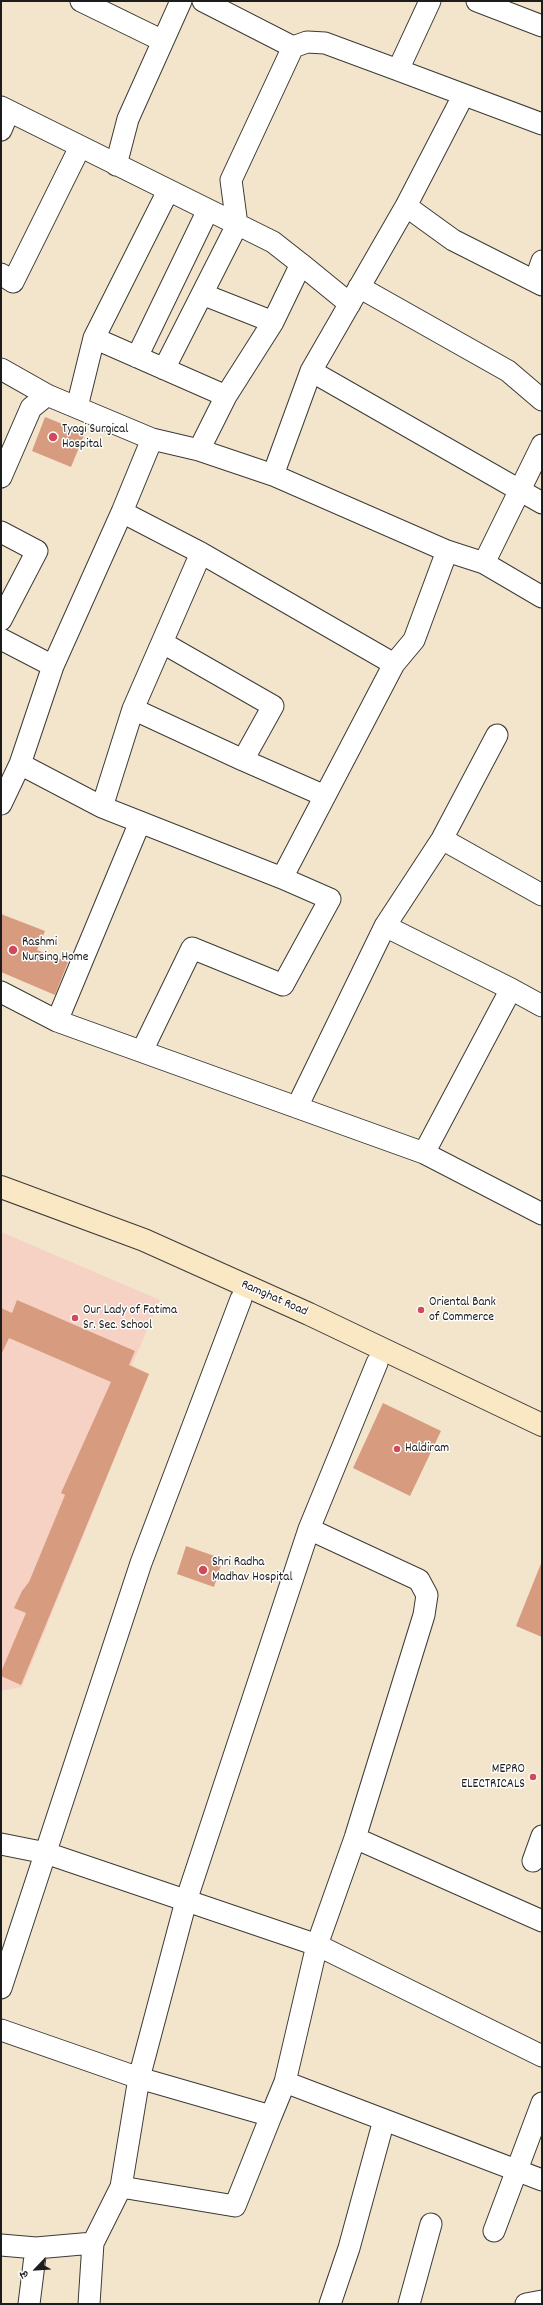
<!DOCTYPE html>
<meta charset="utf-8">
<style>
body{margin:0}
#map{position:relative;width:543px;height:2305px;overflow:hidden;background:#f2e5cb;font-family:Dekko,"Playpen Sans Deva",sans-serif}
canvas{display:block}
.frame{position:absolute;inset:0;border:2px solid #1c1c1c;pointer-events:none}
.north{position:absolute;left:16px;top:2249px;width:40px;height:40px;-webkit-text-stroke:3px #fff;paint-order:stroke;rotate:245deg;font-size:11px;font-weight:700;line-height:16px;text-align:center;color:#1c1c1c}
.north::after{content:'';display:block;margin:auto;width:14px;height:18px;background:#1c1c1c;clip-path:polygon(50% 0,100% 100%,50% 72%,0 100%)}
</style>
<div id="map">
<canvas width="543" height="2305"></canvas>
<div class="frame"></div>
<div class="north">उ</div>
</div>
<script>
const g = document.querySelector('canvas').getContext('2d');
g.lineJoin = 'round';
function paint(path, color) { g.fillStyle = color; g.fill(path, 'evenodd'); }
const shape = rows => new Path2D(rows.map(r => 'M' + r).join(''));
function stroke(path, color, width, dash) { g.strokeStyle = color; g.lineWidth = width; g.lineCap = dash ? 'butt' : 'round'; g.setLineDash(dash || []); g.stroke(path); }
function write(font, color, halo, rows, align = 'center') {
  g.font = font + ' Dekko,sans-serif'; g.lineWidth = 3; g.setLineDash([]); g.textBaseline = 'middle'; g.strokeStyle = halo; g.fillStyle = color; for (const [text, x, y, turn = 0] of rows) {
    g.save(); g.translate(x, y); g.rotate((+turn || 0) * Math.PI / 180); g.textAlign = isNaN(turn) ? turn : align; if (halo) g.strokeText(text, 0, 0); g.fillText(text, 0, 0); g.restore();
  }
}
paint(shape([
 [1,1232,160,1300,132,1365,149,1374,22,1687,1,1691]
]), '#f6d2c5');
paint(shape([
 [45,417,85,433,71,467,32,451],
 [1,914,45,931,37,950,68,962,55,995,1,972],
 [17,1300,135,1351,129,1365,149,1374,21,1685,1,1676,1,1672,26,1613,14,1608,22,1591,29,1582,65,1495,61,1493,111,1382,9,1338,1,1355,1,1308,12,1313],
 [383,1403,441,1431,410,1496,353,1468],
 [186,1546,223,1559,214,1587,177,1574],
 [542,1561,542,1637,516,1626]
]), '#d79b7f');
const minor = shape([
 [81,1,163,41],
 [477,1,542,26],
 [293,47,307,42,325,43,398,70,430,1],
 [398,70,542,124],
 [1,107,273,242,301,264],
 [1,130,9,111],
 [116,165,128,119,181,1],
 [406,206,463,96],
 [1,274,13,282,80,147],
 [535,281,542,261],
 [359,287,508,371,542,400],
 [202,294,273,322],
 [94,338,226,396,273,322,301,264,350,304],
 [137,357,208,210],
 [1,369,47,395,152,439,199,450,273,475,311,371,406,206,453,240,542,285],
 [164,369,237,225,231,180,293,47,203,1],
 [311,371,542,503],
 [77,407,94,338,168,191],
 [199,450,226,396],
 [273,475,447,551,484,563,542,597],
 [1,477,31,408,47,395],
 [122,512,201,553,394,664],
 [1,532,37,551,1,620],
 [484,563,542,445],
 [1,639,53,666],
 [133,709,243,760,273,706,163,643],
 [243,760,325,796],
 [20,764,102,807,133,709,201,553],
 [1,804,20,764,53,666,122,512,152,439],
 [102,807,140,822],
 [442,839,542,895],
 [385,926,511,989],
 [1,992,57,1021,140,822,282,878,394,664,414,640,447,551],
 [542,1006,511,989,424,1153,542,1214],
 [57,1021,424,1153],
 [142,1051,192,948,283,985,330,899,282,878],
 [297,1107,385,926,442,839,497,735],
 [355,1838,542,1921],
 [1,1844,46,1853,317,1945,542,2056],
 [533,1861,542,1836],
 [1,1988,141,1563,241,1299],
 [1,2030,139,2078,121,2187,93,2243,89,2304],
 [285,2082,542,2180],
 [271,2116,285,2082,317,1945,355,1838,424,1615,427,1595,419,1580,309,1529],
 [121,2187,235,2206,271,2116,139,2078,186,1901,309,1529,377,1363],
 [494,2231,542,2103],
 [1,2245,36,2248,29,2304],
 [36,2248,93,2243],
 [330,2304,349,2248,384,2120],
 [409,2304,431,2224],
 [526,2304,542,2301]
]);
const secondary = shape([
 [1,1187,144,1240,309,1314,542,1425]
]);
stroke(minor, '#3c3a36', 23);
stroke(secondary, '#3c3a36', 24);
stroke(minor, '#fff', 21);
stroke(secondary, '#fae7c3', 22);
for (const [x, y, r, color] of [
 [53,437,5,"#d1495b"],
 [13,950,5,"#d1495b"],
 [421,1310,4,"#d1495b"],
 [75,1318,4,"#d1495b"],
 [397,1449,4,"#d1495b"],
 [203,1570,5,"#d1495b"],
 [533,1777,4,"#d1495b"]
]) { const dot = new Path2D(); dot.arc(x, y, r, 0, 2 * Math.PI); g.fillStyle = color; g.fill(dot); stroke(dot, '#fff', 1.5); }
write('13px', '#1c1c1c', '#fff', [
 ["Tyagi Surgical",62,430],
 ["Hospital",62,445],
 ["Rashmi",22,943],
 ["Nursing Home",22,958],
 ["Oriental Bank",429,1303],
 ["of Commerce",429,1318],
 ["Our Lady of Fatima",83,1311],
 ["Sr. Sec. School",83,1326],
 ["Haldiram",405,1449],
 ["Shri Radha",212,1563],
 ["Madhav Hospital",212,1578],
 ["MEPRO",525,1770,"right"],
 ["ELECTRICALS",525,1785,"right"]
], 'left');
write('13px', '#1c1c1c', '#fff', [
 ["Ramghat Road",274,1299,24]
]);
</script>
